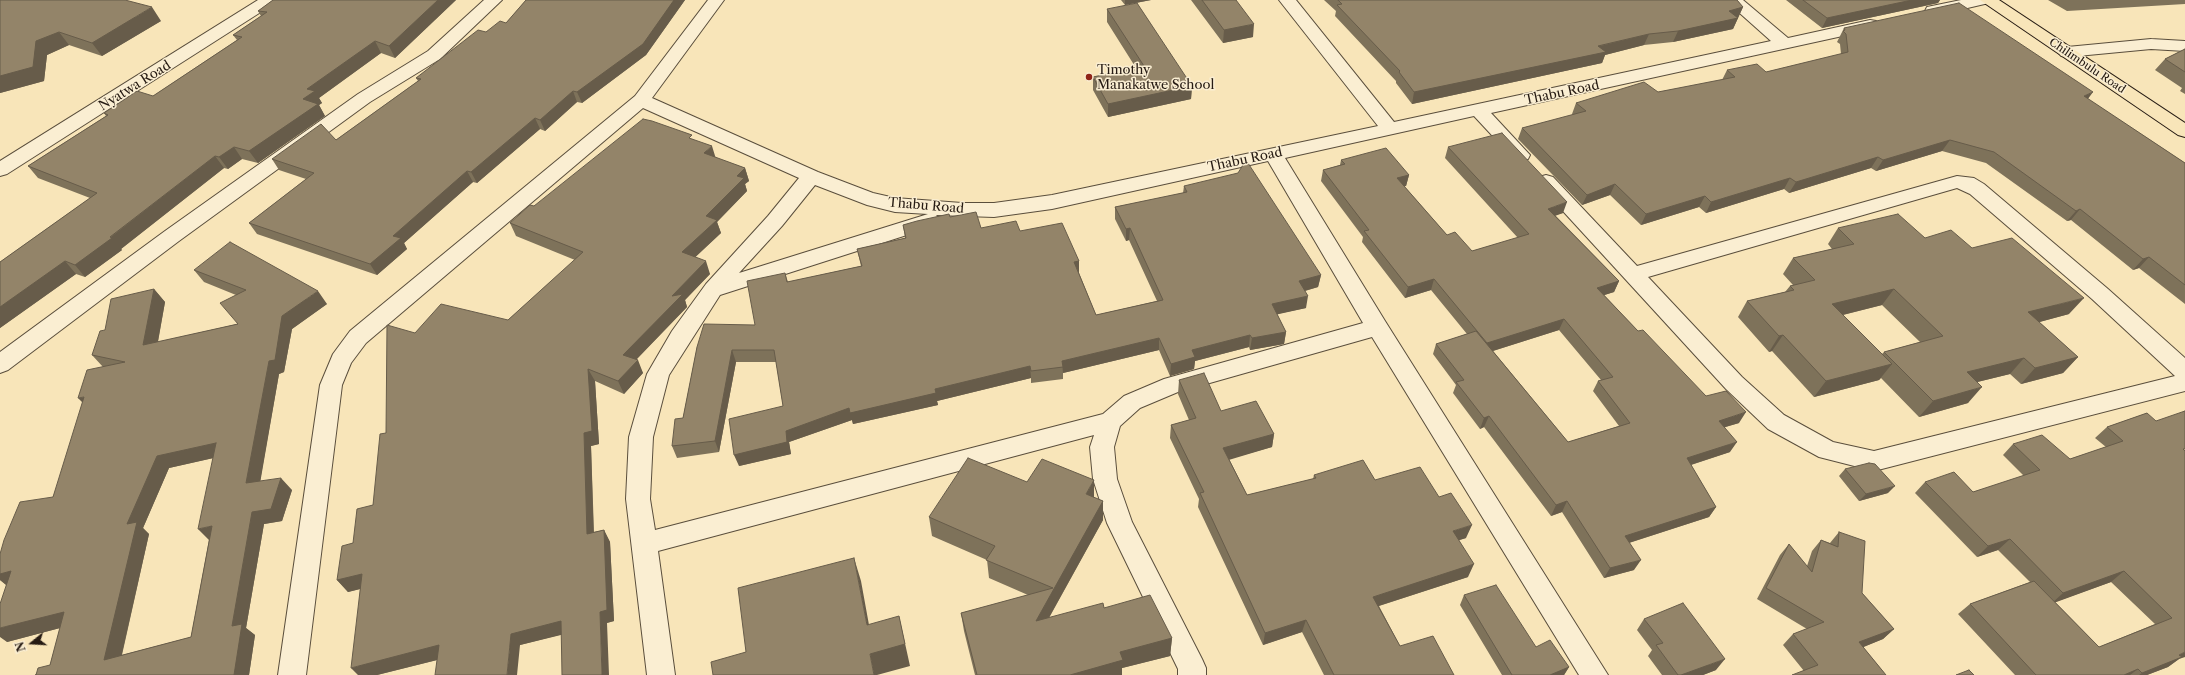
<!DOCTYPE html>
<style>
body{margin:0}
#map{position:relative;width:2185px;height:675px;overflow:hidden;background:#f8e5b9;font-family:"Libre Caslon Text",serif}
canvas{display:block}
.north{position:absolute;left:12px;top:623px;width:40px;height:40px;-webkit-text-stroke:3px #faeed2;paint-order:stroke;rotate:252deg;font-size:11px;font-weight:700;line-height:16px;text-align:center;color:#261b13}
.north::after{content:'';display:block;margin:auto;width:14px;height:18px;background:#261b13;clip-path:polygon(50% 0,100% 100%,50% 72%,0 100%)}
</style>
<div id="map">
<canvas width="2185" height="675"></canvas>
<div class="north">N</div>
</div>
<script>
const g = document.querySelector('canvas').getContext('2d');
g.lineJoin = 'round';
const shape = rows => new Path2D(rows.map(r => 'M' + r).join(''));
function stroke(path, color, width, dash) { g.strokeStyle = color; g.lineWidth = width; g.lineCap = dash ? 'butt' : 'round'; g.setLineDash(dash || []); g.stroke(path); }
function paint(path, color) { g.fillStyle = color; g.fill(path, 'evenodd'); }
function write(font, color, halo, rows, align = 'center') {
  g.font = font + ' "Libre Caslon Text",serif'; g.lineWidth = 3; g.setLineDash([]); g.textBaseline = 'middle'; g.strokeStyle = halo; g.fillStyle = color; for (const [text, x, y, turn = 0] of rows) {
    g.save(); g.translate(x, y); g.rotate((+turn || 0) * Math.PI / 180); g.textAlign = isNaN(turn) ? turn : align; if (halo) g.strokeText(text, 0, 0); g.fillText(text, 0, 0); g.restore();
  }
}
const minor = shape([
 [258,0,277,0,275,3,7,174,0,176,0,161,258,0],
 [484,0,502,0,440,59,370,102,179,241,8,370,0,373,0,352,165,231,358,94,428,51,484,0],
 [708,0,724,0,652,98,818,172,873,193,895,198,962,203,994,203,1052,195,1378,126,1279,0,1296,0,1394,122,1771,41,1725,0,1743,0,1788,38,1870,20,1876,21,1878,25,1876,29,1870,30,1491,113,1530,155,1528,159,1521,161,1514,159,1474,116,1285,158,1385,321,1608,675,1579,675,1372,337,1178,392,1140,408,1120,426,1114,447,1117,479,1132,522,1202,659,1206,668,1206,675,1178,675,1178,669,1107,523,1093,479,1090,447,1094,435,658,551,675,675,647,675,626,499,629,437,647,374,672,331,706,284,768,216,799,178,643,108,366,343,351,363,342,385,306,675,278,675,320,385,333,354,350,331,635,96,708,0],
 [1268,161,1363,323,1164,379,1124,396,1103,414,655,530,650,499,653,437,669,375,720,295,938,225,941,220,936,215,994,217,1052,209,1268,161],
 [815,185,867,205,895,212,928,214,739,273,782,226,815,185],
 [1961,0,1991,0,1989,3,1933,16,1927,15,1925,11,1927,7,1961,0],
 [2151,39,2185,41,2185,51,2151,49,2067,57,2061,56,2058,52,2061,48,2067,47,2151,39],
 [1546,175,1553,177,1637,266,1957,176,1974,178,1984,184,2108,289,2185,358,2185,391,1874,471,1819,457,1768,429,1726,389,1539,185,1536,181,1539,177,1546,175],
 [1957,188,1970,194,2092,299,2175,376,1874,451,1833,442,1784,415,1742,377,1648,277,1957,188]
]);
const major = shape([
 [1980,0,1999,0,2185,123,2185,137,2178,135,1980,0]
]);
stroke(minor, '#5a4e3c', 2);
stroke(major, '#261b13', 2);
paint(minor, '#faeed2');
paint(major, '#f8e5b9');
paint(shape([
 [0,0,161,21,102,56,69,45,47,55,44,81,0,93],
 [273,0,456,0,395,58,381,53,319,98,322,103,319,105,325,116,258,163,242,159,228,169,224,168,121,249,122,250,85,277,76,274,0,328,0,262,90,198,38,178,28,166,106,116,104,113,153,96,237,40,233,35,261,16,258,11],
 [526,0,685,0,646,55,582,103,577,102,545,131,540,129,477,183,473,182,404,243,407,249,377,275,257,234,249,223,306,179,279,170,272,159,336,140,418,81,416,78,486,32,506,23],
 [1121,0,1151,0,1125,5],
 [1191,0,1236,0,1253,37,1223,43],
 [1324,0,1737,0,1743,7,1733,29,1673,42,1644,45,1605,55,1602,63,1412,104,1396,83,1396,81,1335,16,1336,11],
 [1786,0,1940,0,1938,3,1822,28],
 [2048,0,2185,0,2185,4,2067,11],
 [1107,9,1192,86,1191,99,1108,117,1093,90,1093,77,1136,68,1107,22],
 [1844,28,2088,99,2185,163,2185,304,2139,268,2133,270,2071,220,2067,221,1986,163,1942,151,1876,171,1871,168,1789,193,1784,189,1706,213,1699,207,1641,225,1610,195,1582,205,1518,139,1522,128,1573,115,1572,114,1576,103,1658,92,1722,80,1727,70,1766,72,1841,54,1840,44,1837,42],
 [2185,49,2185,94,2180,91,2182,88,2155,70,2165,59],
 [693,139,716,158,745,168,749,181,745,184,747,191,717,222,721,233,695,257,710,274,685,300,687,307,636,360,643,373,624,394,595,381,599,444,591,446,594,532,604,530,610,542,614,621,520,645,437,660,377,675,358,675,360,589,348,592,337,580,353,543,373,505,386,433,415,333,508,320,575,260,516,236,510,223,534,206],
 [1448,147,1563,213,1555,215,1619,281,1614,292,1604,295,1638,331,1706,396,1739,423,1725,427,1730,452,1691,465,1716,507,1709,517,1629,543,1634,570,1604,578,1562,512,1551,516,1484,427,1480,429,1453,393,1456,385,1433,354,1436,344,1467,334,1431,290,1405,298,1362,242,1363,237,1321,181,1323,170,1340,165,1341,160,1409,175,1406,186,1404,186,1447,235,1472,251,1518,238,1445,158],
 [1559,330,1601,380,1598,381,1593,391,1619,426,1568,442,1493,351],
 [1184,186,1321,275,1318,287,1305,291,1306,308,1277,314,1286,332,1284,344,1250,350,1249,347,1195,361,1194,369,1170,376,1159,350,1063,373,1063,379,1031,383,1031,378,937,401,938,405,853,424,852,420,789,442,791,454,739,466,783,406,776,362,736,362,719,452,677,458,672,446,683,418,697,347,755,325,785,273,788,282,861,266,857,249,905,238,903,225,950,217,981,228,1020,231,1079,261,1079,273,1096,315,1157,301,1129,240,1126,241,1115,219,1115,207,1183,193],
 [1838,228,1925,238,1972,248,2069,314,2039,322,2078,357,2063,373,2021,384,2010,374,1977,382,1968,403,1919,417,1881,378,1879,380,1814,397,1772,351,1769,352,1738,317,1747,301,1785,292,1790,286,1793,285,1783,274,1793,258,1832,249,1828,244],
 [1882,305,1920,342,1884,352,1882,354,1843,315],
 [194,270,327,304,292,329,284,372,279,374,260,481,292,490,282,521,264,524,246,628,255,635,249,675,35,675,50,665,60,628,7,642,6,585,0,580,0,554,53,497,103,367,92,355,105,330,154,289,165,302,158,342,237,324,236,295,204,282],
 [213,458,209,540,191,637,122,655,149,534,143,528,169,468],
 [1179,380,1221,411,1274,434,1272,447,1229,459,1247,495,1313,479,1314,475,1375,480,1466,538,1459,540,1468,577,1379,606,1400,646,1454,675,1324,675,1302,632,1263,645,1198,507,1199,499,1170,438,1171,425,1189,420,1178,394],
 [2147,413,2179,659,2168,667,2147,675,2015,675,1958,614,1970,604,2030,582,1998,550,1977,557,1915,493,1925,482,1973,492,2024,476,2003,455,2013,444,2070,459,2106,447,2095,438,2107,427],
 [2111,582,2155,624,2099,647,2055,602],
 [1845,469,1888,493,1859,501,1839,476],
 [1027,482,1094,498,1103,501,1103,520,1049,618,1104,608,1172,638,1170,656,1122,668,1122,675,975,675,964,631,961,613,1028,595,989,578,987,560,932,536,929,517],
 [1839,532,1862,593,1894,629,1883,639,1863,647,1886,675,1804,671,1783,645,1793,634,1807,629,1757,599,1780,555,1789,544,1807,566,1812,551,1821,540,1830,543],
 [1464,595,1536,647,1569,667,1564,675,1502,675,1460,605],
 [1644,619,1716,670,1703,675,1662,675,1648,656,1652,650,1637,630]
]), '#7e725a');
paint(shape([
 [438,0,456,0,395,58,389,46],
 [674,0,685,0,646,55,582,103,577,92],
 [1125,0,1151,0,1125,5],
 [1912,0,1940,0,1938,3,1822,28,1827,18],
 [152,7,161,21,102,56,92,43],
 [1743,7,1733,29,1673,42,1678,31,1729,11],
 [1254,24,1253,37,1223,43,1224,30],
 [59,32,69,45,47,55,44,81,0,93,0,76,36,41],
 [1649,34,1644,45,1605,55,1602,63,1412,104,1414,92],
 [375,41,381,53,319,98,322,103,319,105,325,116,258,163,249,151,303,99,307,89],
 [1192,86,1191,99,1108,117,1108,104],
 [573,91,577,102,545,131,540,120],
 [2093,92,2085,103,2084,96],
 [535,118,540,129,477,183,471,172],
 [1950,140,1942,151,1876,171,1883,160],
 [712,146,716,159,704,153],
 [234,147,242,159,228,169,219,157],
 [215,156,224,168,121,249,122,250,85,277,75,265],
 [1878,157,1871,168,1789,193,1796,182],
 [745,168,749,181,745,184,747,191,717,222,721,233,687,265,682,252,706,216,737,176],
 [467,171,473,182,404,243,407,249,377,275,370,264,393,236],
 [1409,175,1406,186,1394,189,1397,178],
 [1790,178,1784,189,1706,213,1711,202],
 [1615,184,1610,195,1582,205,1587,195],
 [1705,196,1699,207,1641,225,1646,214],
 [1567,202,1563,213,1544,220,1548,209],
 [2080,209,2071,220,2067,221,2076,211],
 [1130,228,1129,240,1126,241,1126,229],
 [2149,257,2139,268,2133,270,2143,259],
 [65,261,76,274,0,328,0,307],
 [706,261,710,274,685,300,687,307,629,367,623,355,672,296],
 [1079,261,1079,273,1074,262],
 [1321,275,1318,287,1297,293,1299,281],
 [1434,279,1431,290,1405,298,1408,287],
 [1619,281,1614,292,1592,299,1597,288],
 [154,289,165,302,155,357,143,345],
 [1894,289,1882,305,1822,320,1832,304],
 [318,291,327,304,292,329,284,372,279,374,258,495,246,483,269,361,282,316],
 [1308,296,1306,308,1270,316,1272,304],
 [2084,298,2069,314,2014,329,2028,312],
 [1564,319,1559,330,1483,354,1487,343],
 [1286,332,1284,344,1250,350,1252,338],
 [1250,335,1249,347,1195,361,1194,369,1170,376,1171,364,1192,350],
 [1783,335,1772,351,1769,352,1779,336],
 [1159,338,1159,350,1063,373,1062,361],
 [732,350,736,362,719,452,715,441],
 [2078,357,2063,373,2021,384,2035,368],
 [2024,358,2010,374,1953,388,1967,372],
 [638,360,643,373,624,394,618,381],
 [1892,364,1879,380,1814,397,1826,381],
 [1030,366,1031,378,937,401,938,405,853,424,852,420,789,442,791,454,739,466,734,455,786,431,849,408,935,389],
 [588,369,595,381,599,444,591,446,594,546,587,534,584,433],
 [1982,387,1968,403,1919,417,1933,401],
 [84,397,91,411,78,398],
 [1746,412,1739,423,1712,431,1719,421],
 [1489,416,1484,427,1480,429,1484,418],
 [1274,434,1272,447,1222,462,1223,448],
 [1737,442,1730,452,1681,468,1687,458],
 [216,443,227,455,169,468,143,528,149,534,118,671,104,660,127,524,157,456],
 [281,478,292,490,282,521,264,524,246,628,255,635,249,675,234,675,232,626,252,512],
 [1094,480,1094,499,1086,494],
 [1895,486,1888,493,1859,501,1866,494],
 [1103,501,1103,520,1037,639,1036,621],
 [1567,501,1562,512,1551,516,1556,505],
 [1716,507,1709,517,1619,546,1625,536],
 [1472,525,1466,538,1447,544,1453,531],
 [212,526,210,541,198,529],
 [604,530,610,542,614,621,607,623,609,675,602,675,600,612],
 [2010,539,1998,550,1977,557,1988,546],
 [854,558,861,581,873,647,867,625],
 [1641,560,1634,570,1604,578,1610,568],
 [1474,564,1468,577,1369,609,1373,597],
 [11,571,9,587,0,580,0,574],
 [2124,571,2111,582,2051,604,2063,593],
 [362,574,372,586,348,592,337,580],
 [64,612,79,623,7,642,0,637,0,628],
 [899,616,910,666,877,675,874,675,870,654],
 [1306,620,1302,632,1263,645,1265,633],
 [561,621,569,633,520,645,517,675,507,675,511,634],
 [1894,629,1883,639,1849,653,1859,642],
 [1172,638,1170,656,1122,668,1122,675,1070,675,1120,652],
 [439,645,449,657,377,675,358,675,351,668],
 [2185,652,2185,657,2179,659,2168,667,2147,675,2139,675,2142,673],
 [1725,659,1716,670,1703,675,1681,675],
 [1569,667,1564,675,1550,675],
 [2138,669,2130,675,2124,675]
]), '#675c4a');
const building = shape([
 [0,0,125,0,152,7,92,43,59,32,36,41,33,67,0,76,0,0],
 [273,0,438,0,389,46,375,41,307,89,315,91,303,99,318,104,249,151,234,147,219,157,215,156,110,237,112,238,75,265,65,261,0,307,0,262,97,193,28,166,108,115,104,113,137,91,153,96,242,37,233,35,267,12,258,11,273,0],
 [526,0,674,0,643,44,577,92,573,91,540,120,535,118,471,172,467,171,393,236,401,238,370,264,249,223,314,173,272,159,321,124,336,140,421,79,416,78,478,30,486,32,500,21,506,23,526,0],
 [1202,0,1236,0,1254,24,1224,30,1202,0],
 [1338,0,1737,0,1743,7,1729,11,1738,18,1678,31,1649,34,1598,46,1606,52,1414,92,1399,72,1400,71,1337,5,1342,4,1338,0],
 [1803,0,1912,0,1827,18,1803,0],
 [1137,3,1192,86,1108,104,1093,77,1144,66,1107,9,1137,3],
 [1959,3,2093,92,2084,96,2185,163,2185,285,2149,257,2143,259,2080,209,2076,211,1994,152,1950,140,1883,160,1878,157,1796,182,1790,178,1711,202,1705,196,1646,214,1615,184,1587,195,1522,128,1586,111,1576,103,1644,82,1658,92,1735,77,1727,70,1757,64,1766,72,1848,52,1846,34,1843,31,1845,30,1844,28,1959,3],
 [2185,49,2185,72,2165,59,2185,49],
 [643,119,652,121,692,135,689,138,712,146,704,153,745,168,737,176,744,178,706,216,717,220,682,252,706,261,672,296,683,294,623,355,638,360,618,381,588,369,592,431,584,433,587,534,604,530,607,610,600,612,602,675,562,675,561,621,511,634,507,675,435,675,439,645,351,668,362,574,337,580,342,546,353,543,357,509,373,505,380,434,386,433,387,325,415,333,441,304,508,320,583,252,510,223,530,205,534,206,643,119],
 [1502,133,1567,202,1548,209,1619,281,1597,288,1638,331,1643,330,1706,396,1726,391,1746,412,1719,421,1737,442,1687,458,1716,507,1625,536,1641,560,1610,568,1567,501,1556,505,1489,416,1484,418,1456,382,1464,380,1436,344,1476,331,1568,442,1630,423,1598,381,1613,377,1564,319,1487,343,1434,279,1408,287,1364,231,1369,230,1323,170,1345,164,1341,160,1386,148,1409,175,1397,178,1447,235,1455,232,1472,251,1529,234,1448,147,1502,133],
 [1246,160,1321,275,1299,281,1308,296,1272,304,1286,332,1252,338,1250,335,1192,350,1195,357,1171,364,1159,338,1062,361,1063,367,1031,371,1030,366,935,389,936,393,850,413,849,408,786,431,787,442,734,455,729,419,783,406,774,350,732,350,715,441,672,446,675,419,683,418,697,347,704,324,755,325,747,281,785,273,787,282,862,266,857,249,906,238,903,225,917,221,949,214,950,217,976,212,981,228,1016,221,1020,231,1062,223,1079,261,1074,262,1096,315,1163,300,1130,228,1126,229,1115,207,1187,192,1184,186,1238,173,1246,160],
 [1898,214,1925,238,1951,230,1972,248,2012,238,2084,298,2028,312,2078,357,2035,368,2024,358,1967,372,1982,387,1933,401,1884,352,1943,336,1894,289,1832,304,1892,364,1826,381,1783,335,1779,336,1747,301,1794,290,1790,286,1815,280,1793,258,1854,244,1838,228,1898,214],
 [230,242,318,291,282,316,275,360,269,361,246,483,281,478,271,509,252,512,232,626,242,624,234,675,35,675,36,675,38,668,50,665,64,612,0,628,0,604,11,571,0,574,0,554,4,540,20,502,53,497,84,397,78,398,87,370,125,362,92,355,100,331,105,330,111,299,154,289,143,345,238,324,220,303,246,290,194,270,230,242],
 [216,443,198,529,212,526,191,637,104,660,137,522,127,524,157,456,216,443],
 [1204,373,1221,411,1256,401,1274,434,1223,448,1247,495,1316,478,1314,475,1363,460,1375,480,1420,467,1439,497,1451,493,1472,525,1453,531,1474,564,1373,597,1400,646,1433,636,1454,675,1334,675,1306,620,1265,633,1200,493,1204,492,1171,425,1196,418,1179,380,1204,373],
 [2185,411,2185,449,2183,449,2185,451,2185,652,2179,655,2182,657,2142,673,2138,669,2124,675,2036,675,1970,604,2034,581,2099,647,2172,618,2124,571,2063,593,2010,539,1988,546,1925,482,1954,472,1973,492,2040,470,2013,444,2042,435,2070,459,2123,441,2107,427,2147,413,2156,421,2185,411],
 [968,458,1027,482,1042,459,1094,480,1086,494,1103,501,1036,621,1103,603,1104,608,1150,595,1172,638,1120,652,1123,660,1070,675,977,675,961,613,1053,588,986,560,995,546,929,517,968,458],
 [1869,463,1875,464,1895,486,1866,494,1845,469,1869,463],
 [1839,532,1865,541,1862,593,1894,629,1859,642,1886,675,1792,675,1818,665,1793,634,1824,622,1766,588,1789,544,1812,572,1821,540,1838,547,1839,532],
 [854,558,867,625,899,616,905,644,870,654,874,675,713,675,711,662,746,652,738,588,854,558],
 [1496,585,1536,647,1550,640,1569,667,1550,675,1512,675,1464,595,1496,585],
 [1683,603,1725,659,1681,675,1678,675,1656,645,1663,643,1644,619,1683,603],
 [1969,670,1974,675,1956,675,1969,670]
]);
paint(building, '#938469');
stroke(building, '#675c4a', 1);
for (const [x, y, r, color] of [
 [1089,77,4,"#8f2418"]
]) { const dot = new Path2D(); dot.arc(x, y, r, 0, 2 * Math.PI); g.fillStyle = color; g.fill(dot); stroke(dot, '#faeed2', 1.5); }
write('11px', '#261b13', '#faeed2', [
 ["Chilimbulu Road",2087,66,34]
]);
write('13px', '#261b13', '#faeed2', [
 ["Timothy",1097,70],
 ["Manakatwe School",1097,85]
], 'left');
write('13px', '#261b13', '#faeed2', [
 ["Nyatwa Road",135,86,-32],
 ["Thabu Road",1562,93,-12],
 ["Thabu Road",1245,160,-12],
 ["Thabu Road",926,206,5]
]);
</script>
